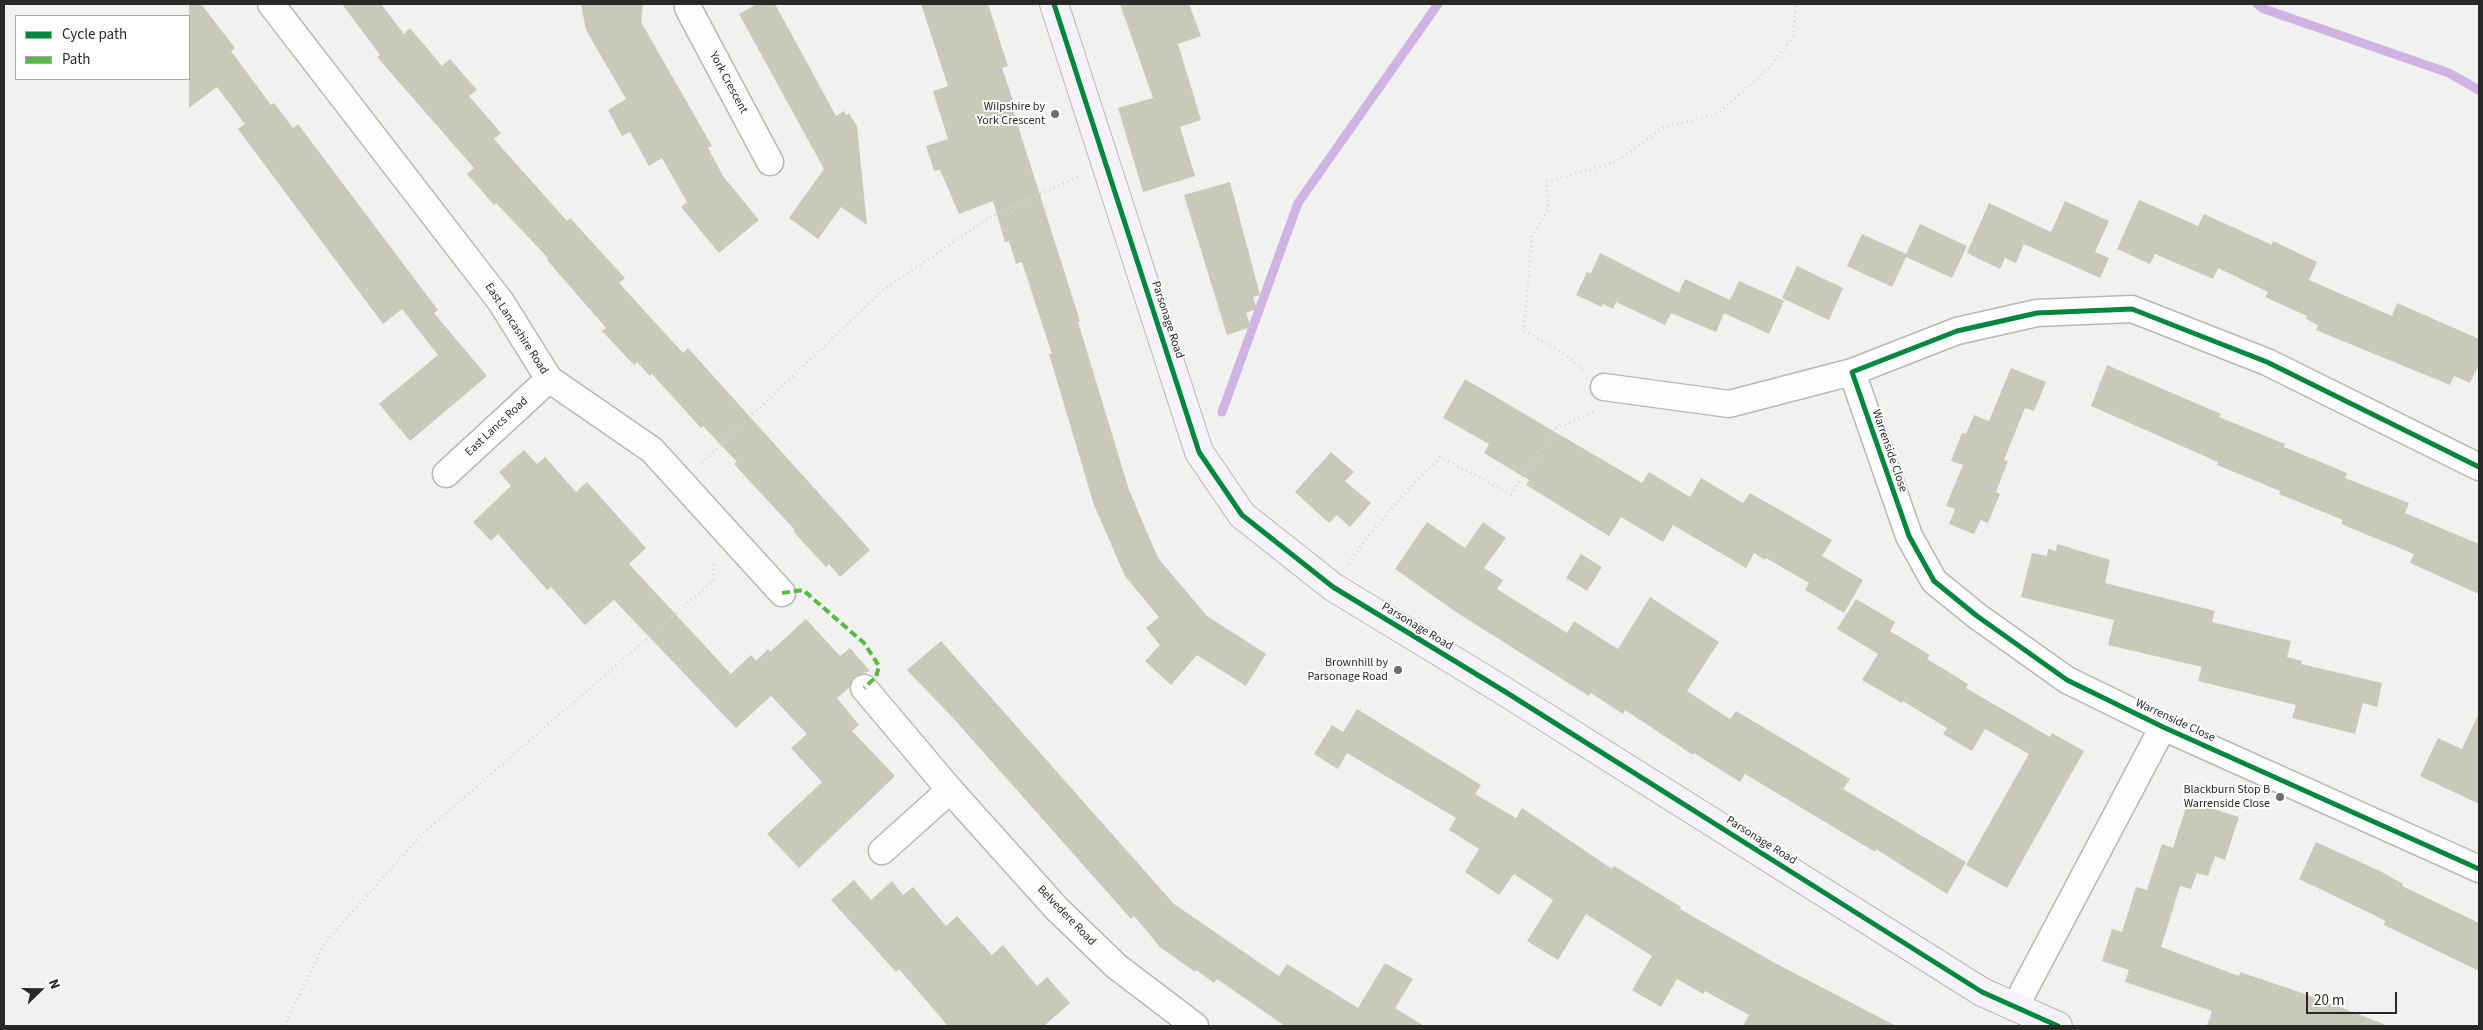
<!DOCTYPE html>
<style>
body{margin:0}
#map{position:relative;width:2483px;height:1030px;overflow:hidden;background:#f1f2ef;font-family:"Source Sans 3",sans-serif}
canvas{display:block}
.frame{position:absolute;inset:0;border:5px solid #282826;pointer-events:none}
.legend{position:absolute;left:15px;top:15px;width:175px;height:65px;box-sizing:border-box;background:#fff;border:1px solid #a9a9a8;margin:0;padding:6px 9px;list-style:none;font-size:15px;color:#282826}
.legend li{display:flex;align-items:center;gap:10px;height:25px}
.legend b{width:25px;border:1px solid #a9a9a8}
.north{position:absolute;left:15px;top:965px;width:50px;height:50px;-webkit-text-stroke:4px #fff;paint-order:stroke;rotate:68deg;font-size:14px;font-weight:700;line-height:20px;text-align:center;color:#282826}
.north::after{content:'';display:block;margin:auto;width:18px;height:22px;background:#282826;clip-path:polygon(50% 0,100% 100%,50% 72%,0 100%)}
.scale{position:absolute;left:2306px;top:992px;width:91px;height:22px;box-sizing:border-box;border:2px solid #282826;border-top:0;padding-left:6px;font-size:15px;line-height:18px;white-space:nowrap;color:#282826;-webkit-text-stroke:4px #fff;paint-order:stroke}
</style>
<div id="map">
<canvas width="2483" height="1030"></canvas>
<div class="frame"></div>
<ul class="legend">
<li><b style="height:6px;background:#00873e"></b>Cycle path</li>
<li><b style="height:6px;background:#58b947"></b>Path</li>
</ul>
<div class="north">N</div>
<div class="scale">20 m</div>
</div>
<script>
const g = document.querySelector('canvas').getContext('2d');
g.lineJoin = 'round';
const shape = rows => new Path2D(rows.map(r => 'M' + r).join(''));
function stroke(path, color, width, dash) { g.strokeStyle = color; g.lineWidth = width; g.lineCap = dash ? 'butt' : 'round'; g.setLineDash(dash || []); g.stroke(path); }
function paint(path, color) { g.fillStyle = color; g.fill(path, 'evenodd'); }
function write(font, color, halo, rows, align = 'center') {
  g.font = font + ' "Source Sans 3",sans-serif'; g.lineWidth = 4; g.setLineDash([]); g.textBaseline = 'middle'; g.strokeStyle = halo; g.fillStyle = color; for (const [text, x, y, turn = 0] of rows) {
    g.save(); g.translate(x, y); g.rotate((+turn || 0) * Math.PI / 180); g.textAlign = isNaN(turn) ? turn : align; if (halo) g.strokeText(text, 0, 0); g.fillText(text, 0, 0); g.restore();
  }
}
stroke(shape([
 [2257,4,2264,9,2449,73,2479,90],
 [1222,412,1298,203,1438,4]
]), '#cfb3e3', 9);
paint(shape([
 [189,4,201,4,235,48,231,51,271,105,274,103,293,128,298,124,438,310,434,313,487,376,410,441,379,404,438,355,402,309,383,324,238,129,245,124,217,87,189,108],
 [342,4,381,4,404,34,410,28,442,66,450,59,477,90,469,96,501,133,494,139,567,221,570,218,625,278,619,283,683,353,688,348,870,550,840,577,829,564,826,567,802,541,793,531,795,530,756,488,734,464,737,462,703,426,701,428,652,374,650,376,637,362,634,365,602,331,606,328,547,260,548,258,496,203,494,205,467,174,474,168,377,57,380,55],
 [581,4,643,4,641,22,712,146,708,148,723,176,759,220,719,253,681,207,687,202,662,158,649,166,630,132,622,136,608,110,626,99,586,30],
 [757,4,775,4,836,116,844,111,846,115,849,113,857,126,867,225,841,207,818,239,789,218,824,169,739,14],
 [921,4,988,4,1008,66,1002,68,1015,106,1012,107,1080,321,1078,322,1129,490,1158,558,1207,616,1266,654,1246,686,1197,655,1171,685,1145,661,1160,645,1146,628,1159,617,1125,576,1094,505,1049,354,1052,354,1022,262,1016,264,1009,241,1005,242,993,201,959,214,940,170,934,171,926,146,948,139,933,91,948,86],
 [1120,4,1189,4,1201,36,1178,44,1201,120,1180,127,1195,176,1143,192,1118,108,1153,98],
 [1230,182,1260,295,1253,297,1257,309,1246,313,1251,327,1227,335,1184,195],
 [2139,200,2198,226,2204,214,2272,245,2273,241,2317,262,2309,280,2392,316,2397,303,2479,339,2479,364,2470,383,2454,376,2450,385,2316,330,2318,325,2306,319,2307,316,2265,297,2268,292,2218,268,2213,279,2155,254,2150,264,2117,249],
 [2065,201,2109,221,2095,252,2109,258,2100,278,2024,244,2016,263,2005,258,2000,269,1967,253,1989,203,2051,232],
 [1920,224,1967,246,1952,278,1906,257,1892,287,1847,266,1862,234,1906,254],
 [1600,253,1679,293,1685,279,1730,300,1739,281,1784,301,1769,334,1724,313,1716,332,1671,313,1665,325,1616,302,1613,309,1603,304,1602,307,1576,295,1587,272,1591,273],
 [1797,266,1843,288,1829,320,1782,298],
 [2107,365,2221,414,2219,417,2285,444,2284,447,2347,473,2345,478,2409,503,2405,513,2479,544,2479,594,2410,563,2414,554,2341,524,2343,520,2279,494,2280,491,2217,465,2218,462,2091,406],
 [2011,368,2046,382,2034,411,2025,408,2004,460,2008,461,1996,492,2000,494,1988,523,1981,520,1974,534,1949,524,1955,509,1946,506,1963,465,1951,461,1962,433,1966,434,1974,415,1989,421],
 [1465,379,1642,483,1649,472,1690,497,1701,478,1743,503,1750,493,1832,540,1822,556,1863,580,1844,613,1805,590,1809,583,1766,558,1765,560,1754,553,1746,568,1673,525,1663,542,1621,517,1609,536,1526,485,1529,480,1484,453,1489,444,1443,418],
 [524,450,537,464,545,457,576,492,587,482,646,548,629,564,731,674,751,655,756,661,768,649,770,652,806,619,840,656,850,648,870,671,855,676,849,688,837,698,859,725,852,731,895,776,799,868,767,834,822,782,791,748,807,734,771,696,736,728,614,600,585,625,551,587,547,590,498,534,491,541,473,522,511,486,499,472],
 [1331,452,1354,472,1345,481,1371,503,1350,527,1337,515,1329,523,1295,492],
 [1427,522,1465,548,1483,522,1506,538,1484,568,1503,580,1497,589,1567,633,1574,621,1618,649,1650,597,1719,642,1687,691,1730,719,1736,711,1850,779,1843,789,1966,862,1947,894,1876,849,1875,852,1745,774,1740,782,1694,753,1693,755,1625,710,1623,714,1591,693,1589,696,1459,614,1395,569],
 [2057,544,2110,560,2105,583,2215,611,2212,622,2291,641,2287,657,2302,661,2301,664,2382,683,2377,707,2363,703,2355,734,2292,718,2296,705,2198,681,2202,667,2108,645,2114,620,2021,597,2032,553,2047,556,2048,549,2056,551],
 [1581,554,1602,567,1587,591,1566,578],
 [1856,599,1895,622,1890,631,1930,655,1927,659,1968,684,1966,688,2050,737,2052,733,2084,751,2007,888,1966,865,2029,754,1985,729,1972,751,1943,734,1947,728,1903,701,1902,703,1862,680,1878,654,1837,629],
 [941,641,1174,904,1279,976,1287,964,1358,1008,1385,963,1413,979,1395,1008,1424,1026,1285,1026,1217,979,1214,983,1196,970,1195,972,1160,947,1134,916,1131,919,954,719,907,670],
 [1357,709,1481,785,1475,794,1516,818,1522,808,1612,869,1614,866,1681,907,1680,909,1775,963,1896,1026,1743,1026,1749,1015,1705,991,1703,994,1677,979,1661,1007,1632,990,1652,956,1586,914,1558,960,1527,941,1553,900,1514,874,1499,895,1465,872,1479,849,1449,830,1456,818,1347,753,1338,769,1314,754,1332,725,1343,732],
 [2479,713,2479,804,2420,776,2438,738,2462,749],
 [2188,801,2239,817,2225,860,2215,856,2208,876,2197,873,2191,889,2180,886,2161,947,2239,976,2240,972,2308,995,2384,1024,2384,1026,2207,1026,2212,1011,2125,982,2129,970,2102,961,2112,929,2122,932,2136,887,2147,890,2162,844,2173,848],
 [2316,842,2382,872,2403,884,2402,886,2479,923,2479,971,2384,925,2385,921,2372,914,2299,879],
 [854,880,871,900,892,881,903,895,913,887,946,926,957,916,992,955,1003,945,1037,986,1047,977,1070,1003,1044,1026,948,1026,899,969,896,972,831,900]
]), '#c8c9b8');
const street = shape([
 [271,4,501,302,549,379,652,450,782,593],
 [688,4,688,8,770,162],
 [1604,387,1729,404,1852,372],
 [2479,467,2267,362,2132,309,2037,313,1957,331,1852,372,1909,536,1934,581,1977,616,2067,680,2163,727,2479,869],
 [446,474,549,379],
 [864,688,950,790,1057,909,1116,966,1195,1026],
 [882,851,950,790],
 [2015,1007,2163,727]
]);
const secondary = shape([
 [1054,4,1199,452,1242,515,1333,587,1504,691,1982,992,2058,1026]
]);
stroke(street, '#b8b8b6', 29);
stroke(secondary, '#b8b8b6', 30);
stroke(shape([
 [1583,370,1567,356,1524,330,1532,236,1548,209,1546,182,1616,162,1664,127,1716,115,1768,69,1793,37,1796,4],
 [702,463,884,289,992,216,1080,176],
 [1349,564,1366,539,1403,495,1440,457,1511,494,1555,429,1593,412],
 [284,1026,324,944,420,836,713,581,714,561]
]), '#d6d6d6', 3, [1, 4]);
stroke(street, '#fdfdfd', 26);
stroke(secondary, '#f5f3f7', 28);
stroke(shape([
 [782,593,803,590,864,643,879,666,876,677,864,688]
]), '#58b947', 4, [8, 4]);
stroke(shape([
 [1054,4,1199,452,1242,515,1333,587,1504,691,1982,992,2058,1026],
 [2479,467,2267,362,2132,309,2037,313,1957,331,1852,372,1909,536,1934,581,1977,616,2067,680,2163,727,2479,869]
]), '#00873e', 5);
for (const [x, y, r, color] of [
 [1055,114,5,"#6e6f6c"],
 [1398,670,5,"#6e6f6c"],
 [2280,797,5,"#6e6f6c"]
]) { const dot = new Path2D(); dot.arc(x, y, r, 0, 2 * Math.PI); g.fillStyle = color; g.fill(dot); stroke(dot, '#fff', 2); }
write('12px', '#282826', '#fff', [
 ["York Crescent",728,83,62],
 ["Parsonage Road",1167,320,72],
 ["East Lancashire Road",516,329,57],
 ["East Lancs Road",497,427,-43],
 ["Warrenside Close",1889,451,71],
 ["Parsonage Road",1417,627,31],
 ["Warrenside Close",2175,721,25],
 ["Parsonage Road",1761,841,32],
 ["Belvedere Road",1066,916,46]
]);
write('12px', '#282826', '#fff', [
 ["Wilpshire by",1045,107],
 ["York Crescent",1045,121],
 ["Brownhill by",1388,663],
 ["Parsonage Road",1388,677],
 ["Blackburn Stop B",2270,790],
 ["Warrenside Close",2270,804]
], 'right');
</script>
